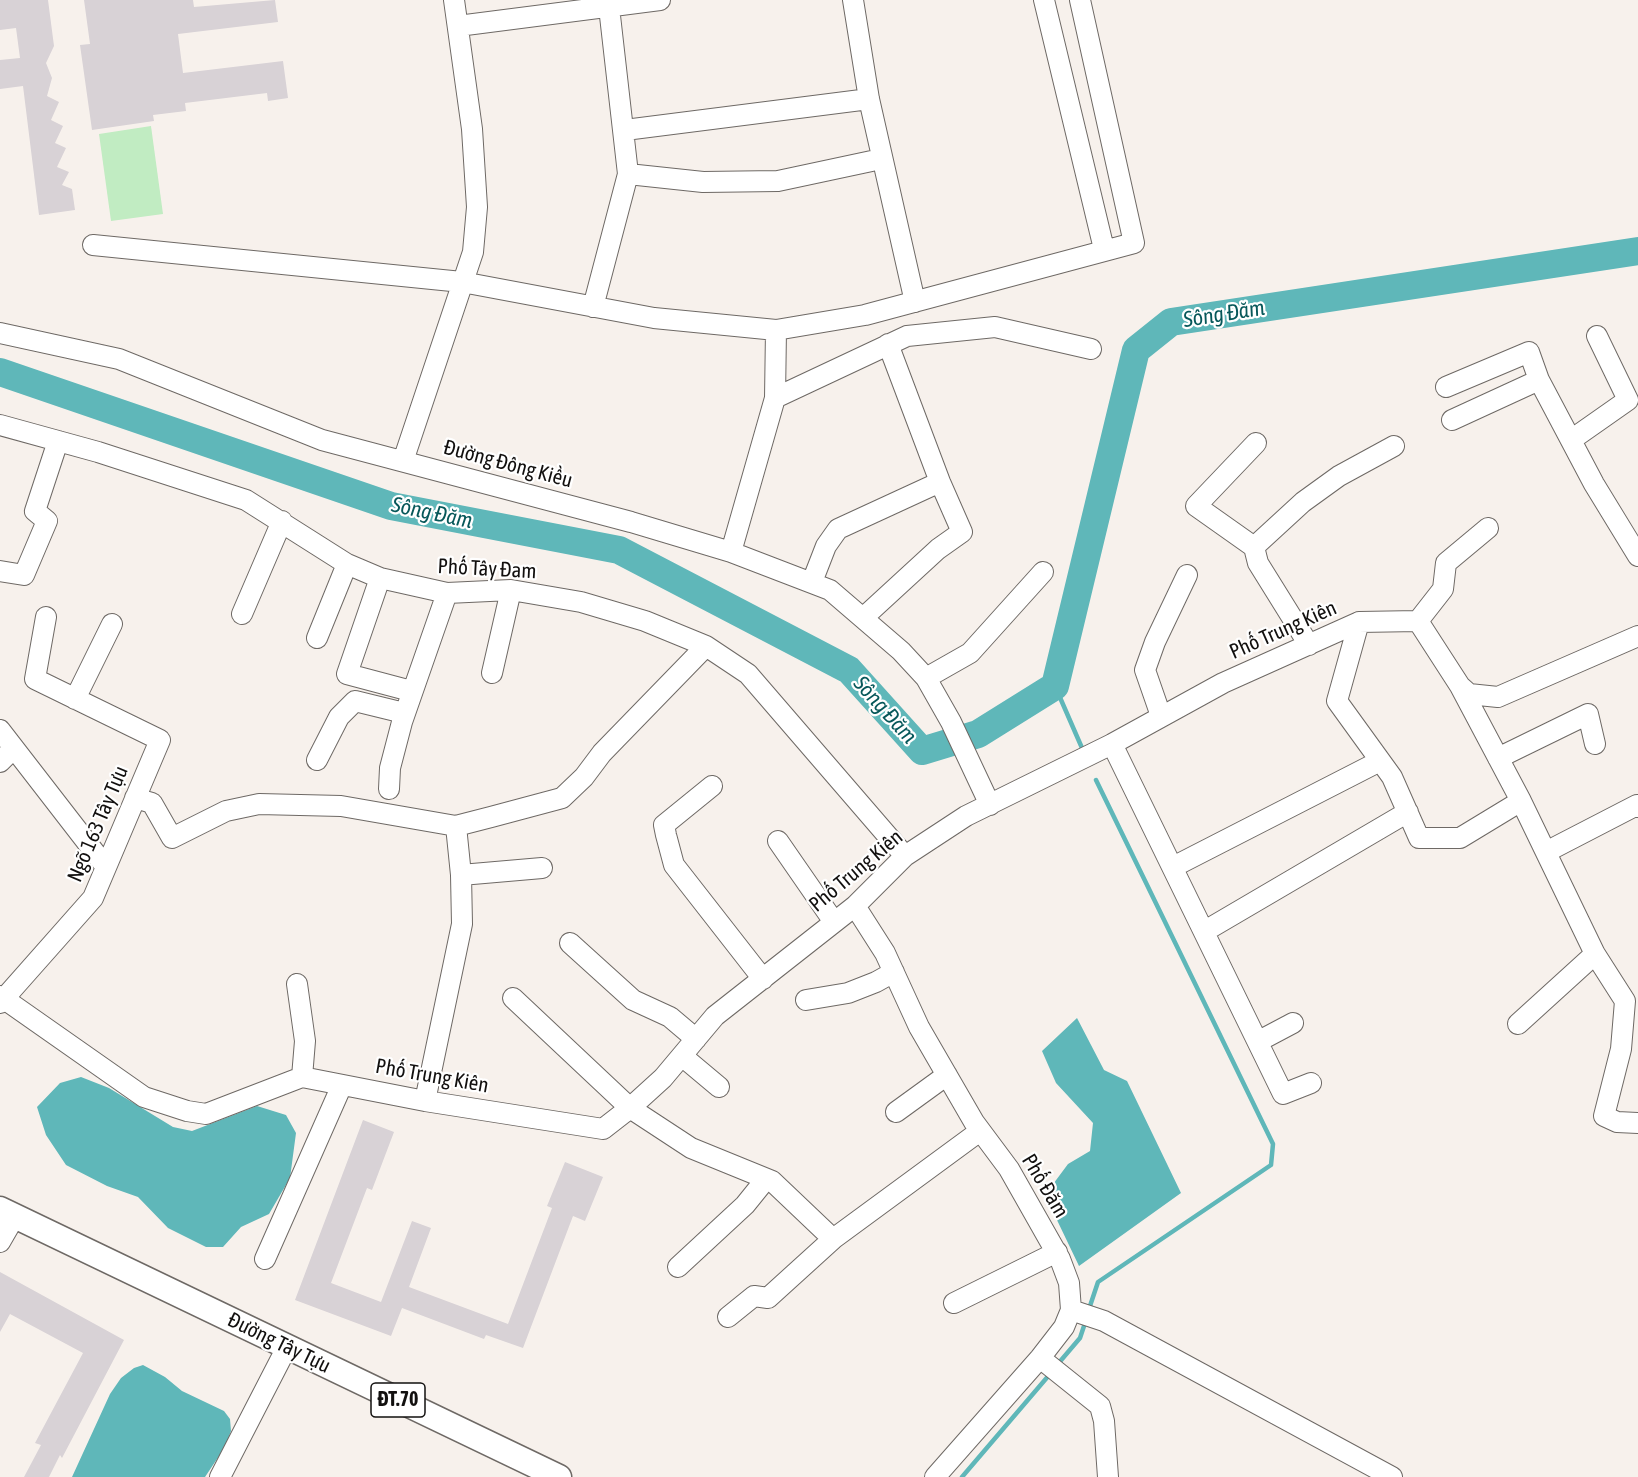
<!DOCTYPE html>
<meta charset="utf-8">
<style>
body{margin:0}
canvas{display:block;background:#f7f1ec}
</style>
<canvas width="1638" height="1477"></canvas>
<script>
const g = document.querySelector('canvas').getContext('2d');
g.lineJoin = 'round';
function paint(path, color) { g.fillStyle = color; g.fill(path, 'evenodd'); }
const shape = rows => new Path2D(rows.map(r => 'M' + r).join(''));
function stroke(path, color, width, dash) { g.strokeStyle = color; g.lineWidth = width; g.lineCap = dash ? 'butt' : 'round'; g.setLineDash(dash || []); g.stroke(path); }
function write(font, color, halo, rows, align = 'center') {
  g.font = font + ' "Asap Condensed",sans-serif'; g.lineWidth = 4.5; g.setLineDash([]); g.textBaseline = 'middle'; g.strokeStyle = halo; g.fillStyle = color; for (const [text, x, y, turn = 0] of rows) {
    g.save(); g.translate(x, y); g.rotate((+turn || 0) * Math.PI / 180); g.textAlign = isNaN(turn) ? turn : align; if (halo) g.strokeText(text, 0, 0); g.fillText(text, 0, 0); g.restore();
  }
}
paint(shape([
 [151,126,163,214,111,221,99,134]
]), '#c1ecc2');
paint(shape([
 [1077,1018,1104,1070,1127,1081,1181,1193,1079,1266,1045,1195,1068,1164,1090,1151,1093,1123,1056,1083,1042,1051],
 [81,1077,109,1088,173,1127,192,1131,257,1106,286,1115,296,1133,290,1178,269,1214,241,1227,223,1247,206,1247,168,1228,138,1197,107,1186,66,1165,46,1135,37,1107,60,1083],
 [143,1365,165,1377,182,1391,224,1411,230,1419,231,1431,225,1447,205,1477,72,1477,110,1394,121,1378,134,1368]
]), '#5fb7b9');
stroke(shape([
 [1055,686,1082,748],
 [1088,1312,1098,1282,1271,1165,1273,1144,1096,780],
 [1057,1365,1080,1338,1086,1320],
 [962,1477,1050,1374]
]), '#5fb7b9', 4.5);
stroke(shape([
 [0,372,391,506,619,550,849,670,922,751,978,734,1055,686,1136,350,1171,322,1638,251]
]), '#5fb7b9', 28);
paint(shape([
 [0,0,48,0,54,46,46,63,52,78,47,96,59,102,51,120,63,126,55,143,66,148,57,167,69,172,62,185,72,189,75,210,39,215,23,86,0,89,0,60,20,58,16,28,0,30],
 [84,0,193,0,194,7,275,0,278,22,178,34,183,73,283,61,288,98,268,101,267,93,185,103,186,111,153,115,154,121,92,130,80,45,90,44],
 [363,1120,394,1132,372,1190,367,1188,331,1283,381,1302,412,1221,431,1228,409,1287,508,1324,552,1208,547,1206,565,1162,603,1177,585,1221,573,1216,523,1348,486,1335,484,1339,402,1308,391,1336,295,1300],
 [0,1272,124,1340,62,1458,60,1455,49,1477,24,1477,41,1445,35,1443,83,1353,10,1314,0,1332]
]), '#d8d2d6');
const minor = shape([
 [853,0,869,99,915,302],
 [1044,0,1104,249],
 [458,26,660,0],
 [625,130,869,99],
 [628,174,703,182,778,181,881,159],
 [93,245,462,282,654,318,776,330,865,315,1134,243,1080,0],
 [593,307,628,174,609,7],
 [0,333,119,359,322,440,631,522,731,552,830,590,901,651,926,678,951,722,990,805],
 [1446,387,1529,352,1539,380,1594,484,1638,556],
 [775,398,907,336,995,327,1091,349],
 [1452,420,1539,380],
 [0,425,98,452,246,500,347,564,380,578,447,593,511,590,581,602,645,621,706,646,748,674,905,856],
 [1571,440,1628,400,1597,336],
 [1256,443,1196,506,1254,547,1258,563,1309,645],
 [403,461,473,252,477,207,472,129,454,0],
 [1254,547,1303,502,1339,476,1394,446],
 [731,552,775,398,776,330],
 [0,571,24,575,47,521,35,511,58,441],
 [380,578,347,674,411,691],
 [812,582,826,546,838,529,940,482],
 [242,614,282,521],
 [864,617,938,549,962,532,940,482,888,344],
 [1418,621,1443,589,1446,563,1488,528],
 [1359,622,1337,701,1392,777,1419,838,1460,838,1521,801],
 [317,638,347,564],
 [492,673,511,590],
 [926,678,970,653,1043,572],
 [1460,686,1521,801,1595,954,1625,1001,1621,1049,1604,1116,1617,1122,1638,1123],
 [75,699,112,624],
 [1161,716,1145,670,1155,642,1187,575],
 [0,730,106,867],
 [1112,744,1283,1094,1311,1083],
 [1498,758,1588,714,1595,744],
 [317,760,339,717,355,701,404,713],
 [0,762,14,748],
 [712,786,664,825,666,835,674,865,763,979],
 [389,789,390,768,402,722,447,593],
 [135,798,152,803,172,838,226,811,259,804,341,806,456,826,491,817,562,798,584,777,602,753,706,646],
 [778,841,834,922],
 [1546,852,1637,805,1638,807],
 [1173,867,1380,761],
 [461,875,542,868],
 [855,906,885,953,919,1027,974,1122,1009,1169,1060,1259,1069,1283,1071,1310,1064,1327,1040,1358,935,1477],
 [1205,931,1408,812],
 [570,943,633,1000,670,1017,696,1039],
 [297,984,305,1041,302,1077],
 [0,996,144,1097,187,1111,206,1114,302,1077,425,1101,603,1129,630,1108,663,1078,715,1016,855,906,905,856,966,816,1112,744,1223,683,1359,622,1418,621,1460,686,1469,694,1498,697,1638,636],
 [513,998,630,1108,691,1148,772,1181,833,1239],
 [806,1000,848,993,876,982,894,972],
 [0,1003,93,898,160,740,35,679,46,617],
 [1518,1024,1595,954],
 [1259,1041,1293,1023],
 [682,1056,719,1087],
 [425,1101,462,924,461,875,456,826],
 [896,1112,947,1075],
 [0,1242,15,1216],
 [265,1259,342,1085],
 [678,1267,745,1205,766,1179],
 [954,1303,1057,1252],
 [1071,1310,1104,1321,1392,1477],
 [728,1317,754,1296,768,1298,833,1239,980,1131],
 [1040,1358,1100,1406,1104,1421,1108,1477],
 [220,1477,287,1347]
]);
const major = shape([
 [0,1209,559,1477]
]);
stroke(minor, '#6e6965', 22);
stroke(major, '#6e6965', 27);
stroke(minor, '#fff', 20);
stroke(major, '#fff', 24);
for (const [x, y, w] of [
 [398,1400,54]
]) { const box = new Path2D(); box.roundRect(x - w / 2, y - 17, w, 34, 4.5); g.fillStyle = '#fff'; g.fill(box); stroke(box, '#12100f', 1.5); }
write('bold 20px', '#12100f', null, [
 ["ĐT.70",398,1400]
]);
write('21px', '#12100f', '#fff', [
 ["Đường Đông Kiều",508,464,15],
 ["Phố Tây Đam",487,569,3],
 ["Phố Trung Kiên",1283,630,-24],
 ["Ngõ 163 Tây Tựu",98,824,-67],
 ["Phố Trung Kiên",856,871,-40],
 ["Phố Trung Kiên",432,1076,10],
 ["Phố Đăm",1045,1186,59],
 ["Đường Tây Tựu",279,1343,26]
]);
write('italic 22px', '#07585a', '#fff', [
 ["Sông Đăm",1224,314,-9],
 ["Sông Đăm",432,513,12],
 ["Sông Đăm",885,710,48]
]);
</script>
